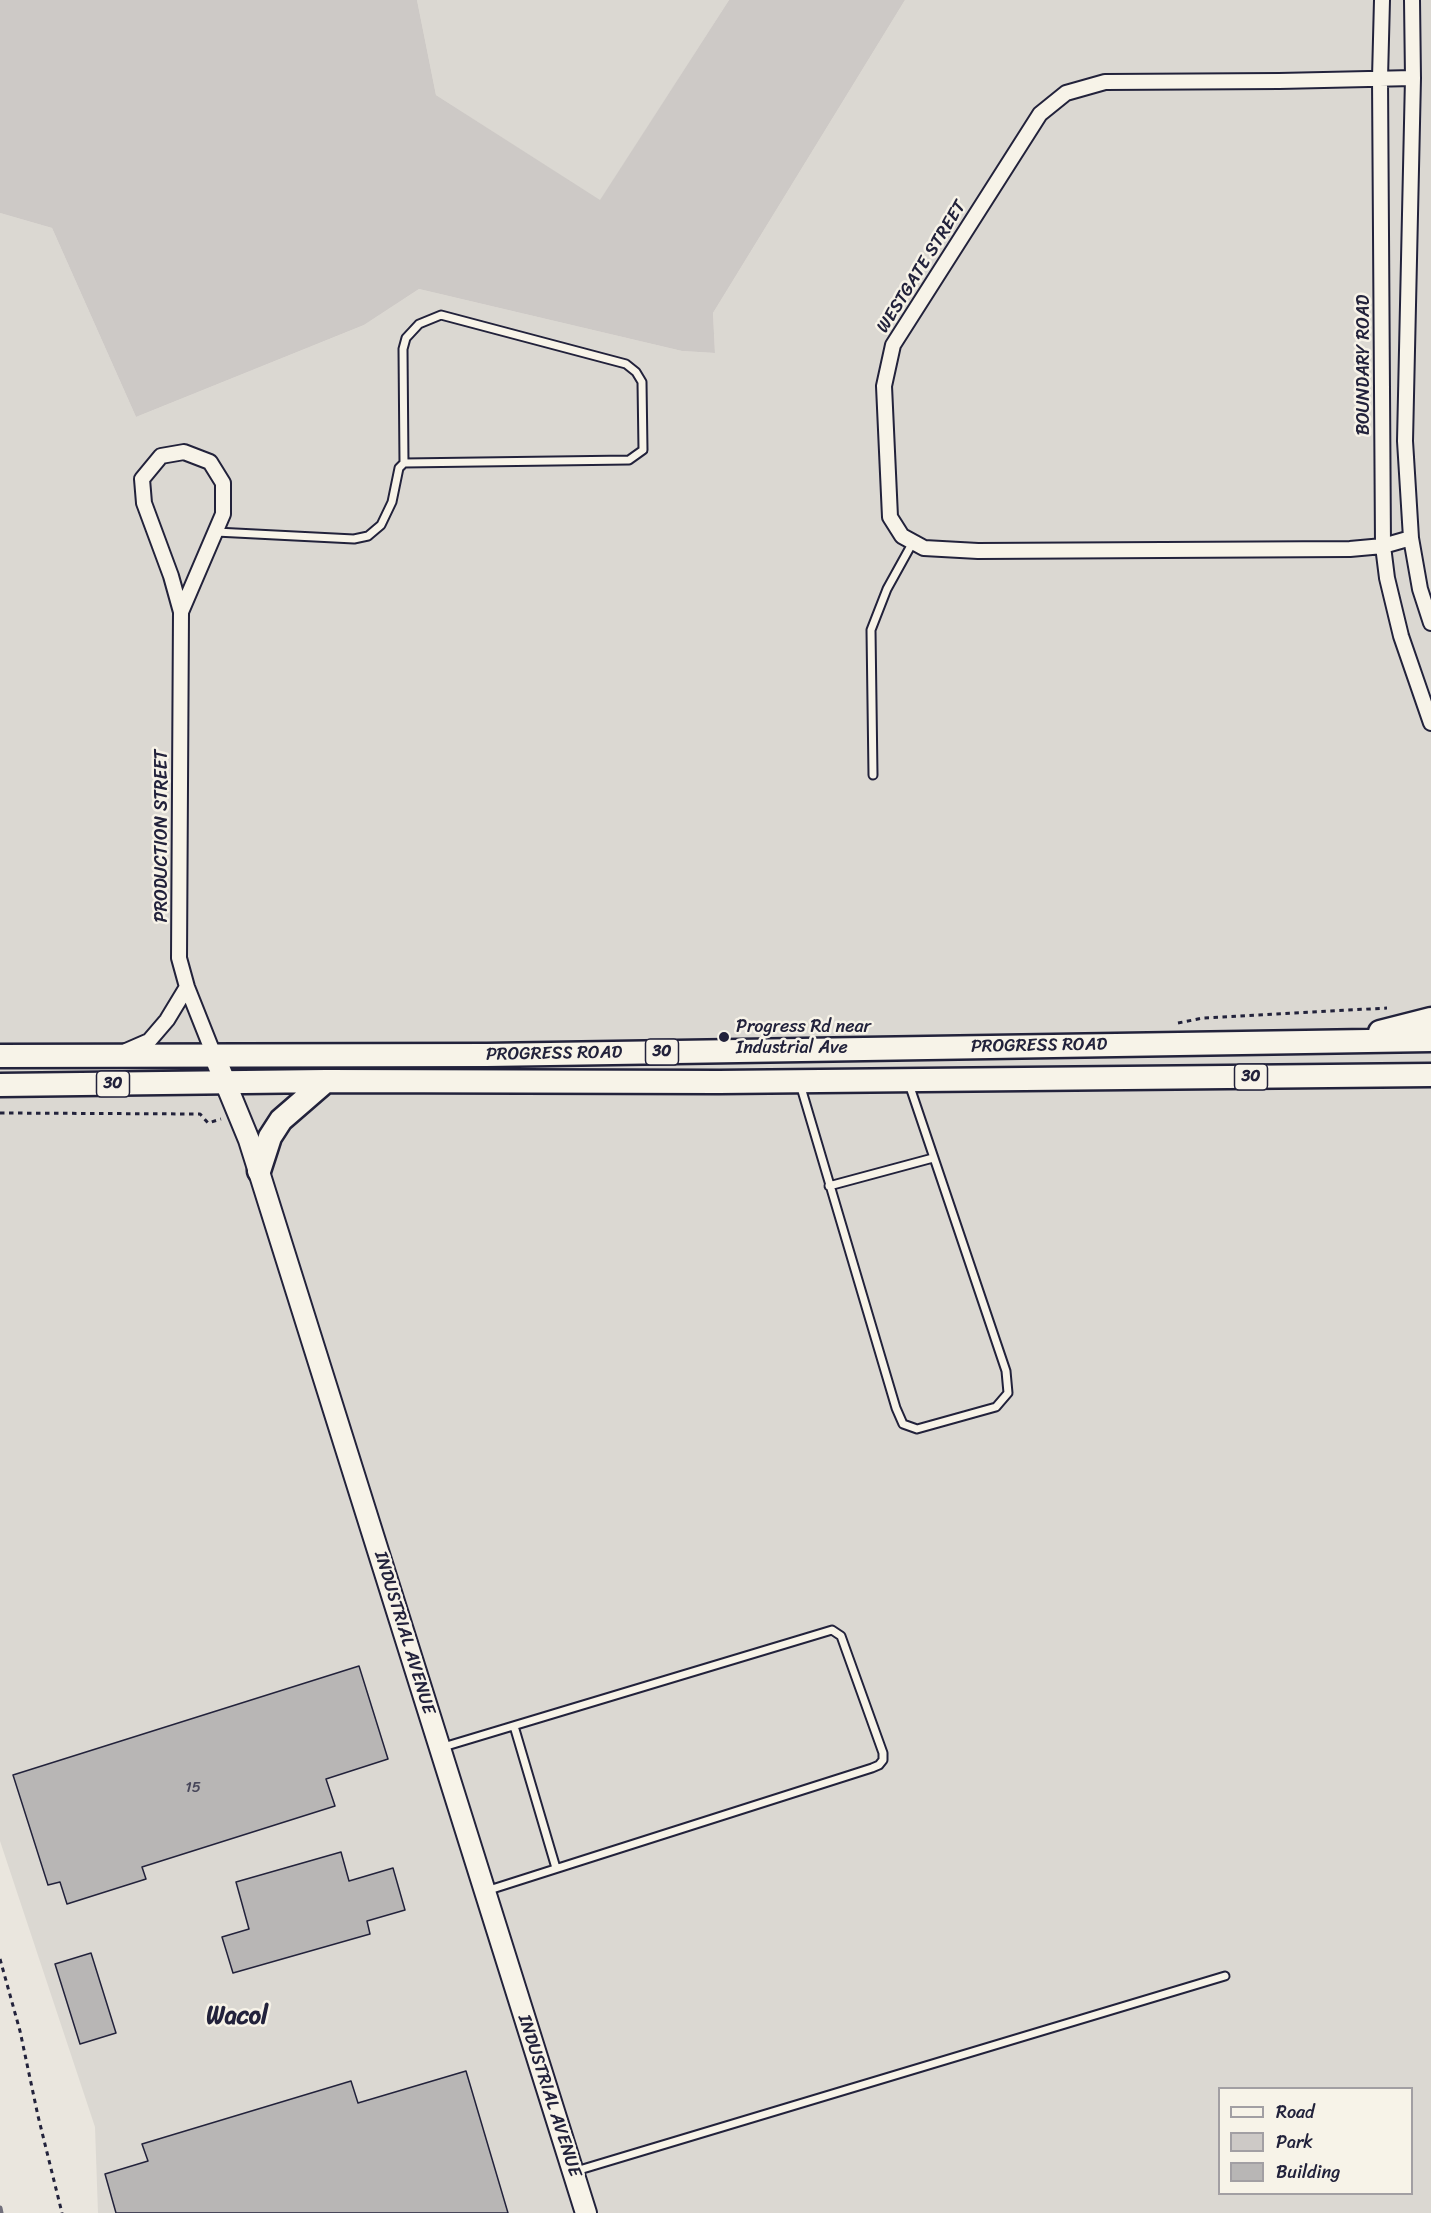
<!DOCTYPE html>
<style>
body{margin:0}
#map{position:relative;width:1431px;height:2213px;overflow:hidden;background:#eae6de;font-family:Sriracha,sans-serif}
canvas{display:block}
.legend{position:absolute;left:1218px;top:2087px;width:195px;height:108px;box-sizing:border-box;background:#f7f3e8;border:2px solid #a29fa3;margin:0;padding:8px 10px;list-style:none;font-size:18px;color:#22223b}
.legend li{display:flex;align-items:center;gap:12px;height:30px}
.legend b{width:30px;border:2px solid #a29fa3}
</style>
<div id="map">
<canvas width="1431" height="2213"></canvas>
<ul class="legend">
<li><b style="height:8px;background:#f7f3e8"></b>Road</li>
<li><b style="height:16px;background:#cdc9c6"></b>Park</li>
<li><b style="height:16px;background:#b8b6b5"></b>Building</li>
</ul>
</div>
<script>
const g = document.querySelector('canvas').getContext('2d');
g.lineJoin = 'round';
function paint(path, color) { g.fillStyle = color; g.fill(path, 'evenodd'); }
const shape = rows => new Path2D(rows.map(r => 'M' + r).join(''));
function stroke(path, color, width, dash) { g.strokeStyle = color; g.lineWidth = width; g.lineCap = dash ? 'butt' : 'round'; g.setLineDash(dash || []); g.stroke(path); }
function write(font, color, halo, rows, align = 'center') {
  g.font = font + ' Sriracha,sans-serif'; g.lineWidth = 5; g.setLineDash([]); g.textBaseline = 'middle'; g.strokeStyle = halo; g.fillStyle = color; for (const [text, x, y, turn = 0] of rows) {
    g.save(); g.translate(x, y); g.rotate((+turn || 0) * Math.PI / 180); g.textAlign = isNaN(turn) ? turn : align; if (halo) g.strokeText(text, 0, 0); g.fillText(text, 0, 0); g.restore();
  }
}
paint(shape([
 [417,0,729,0,600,201,436,95],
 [905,0,1431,0,1431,2213,98,2213,95,2127,0,1841,0,213,52,228,136,417,364,325,419,289,682,351,715,353,713,313],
 [1220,2088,1412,2088,1412,2194,1220,2194]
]), '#dbd8d2');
paint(shape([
 [0,0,417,0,436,95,600,200,729,0,905,0,713,313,715,353,682,351,419,289,364,325,136,417,52,228,0,213]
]), '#cdc9c6');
stroke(shape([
 [0,2208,1,2213]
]), '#716f7b', 5);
const building = shape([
 [359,1666,388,1759,326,1779,335,1806,142,1867,146,1879,67,1904,60,1882,48,1885,13,1775,359,1666],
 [341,1852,349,1881,393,1868,405,1910,367,1921,370,1934,233,1973,222,1937,249,1929,236,1882,341,1852],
 [91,1953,116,2033,80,2044,55,1964,91,1953],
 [466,2071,508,2213,116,2213,105,2174,148,2161,142,2144,351,2081,358,2103,466,2071]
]);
paint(building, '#b8b6b5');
stroke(building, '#22223b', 1.5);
const lane = shape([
 [216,532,354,539,368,536,381,525,392,502,399,468,404,463,403,349,406,338,419,324,441,315,626,364,636,372,642,382,643,450,629,460,404,463],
 [873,775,871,630,887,589,913,542],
 [800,1084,896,1408,903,1424,917,1429,996,1407,1008,1393,1006,1371,909,1084],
 [829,1186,933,1158],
 [514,1726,556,1868],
 [440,1748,832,1630,841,1636,883,1753,883,1760,879,1765,872,1768,486,1891],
 [576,2171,1225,1976]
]);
const street = shape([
 [1382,0,1380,78,1383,546,1387,578,1401,636,1431,723],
 [1412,0,1413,78,1405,441,1411,538,1420,589,1431,623],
 [1411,538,1383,546,1350,549,978,551,924,548,902,536,890,517,884,386,893,345,1040,114,1066,93,1105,82,1279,81,1413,78],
 [181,612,223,514,223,483,210,462,184,452,161,456,142,479,144,503,171,576,181,612,179,958,187,987,214,1055],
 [126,1051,149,1041,167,1020,187,987]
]);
const secondary = shape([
 [214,1055,249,1140,586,2213]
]);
const primary = shape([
 [1380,1032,1431,1019],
 [0,1056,487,1055,1431,1040],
 [0,1085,326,1081,719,1082,1431,1075],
 [259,1171,270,1137,281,1120,326,1081]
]);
stroke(lane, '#22223b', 11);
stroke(street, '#22223b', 18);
stroke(secondary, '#22223b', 24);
stroke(primary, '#22223b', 27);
stroke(shape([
 [1178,1023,1203,1018,1387,1008],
 [0,1113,200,1114,208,1123,221,1119],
 [0,1959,20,2031,38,2116,62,2213]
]), '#22223b', 3, [4.5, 4.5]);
stroke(lane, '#f7f3e8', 7);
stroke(street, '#f7f3e8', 14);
stroke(secondary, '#f7f3e8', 20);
stroke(primary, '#f7f3e8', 22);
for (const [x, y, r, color] of [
 [724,1037,6,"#22223b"]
]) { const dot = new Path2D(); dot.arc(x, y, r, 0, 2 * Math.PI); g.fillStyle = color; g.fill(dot); stroke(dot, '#f7f3e8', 2); }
write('15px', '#48475a', null, [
 ["15",193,1788]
]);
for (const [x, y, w] of [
 [662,1052,33],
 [1251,1077,33],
 [113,1084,33]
]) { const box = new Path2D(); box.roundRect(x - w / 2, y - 13, w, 26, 4.5); g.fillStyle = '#f7f3e8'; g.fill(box); stroke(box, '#22223b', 1.5); }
write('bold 16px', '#22223b', null, [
 ["30",662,1052],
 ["30",1251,1077],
 ["30",113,1084]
]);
write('18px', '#22223b', '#f7f3e8', [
 ["WESTGATE STREET",922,267,-58],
 ["BOUNDARY ROAD",1364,365,-90],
 ["PRODUCTION STREET",162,836,-90],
 ["PROGRESS ROAD",1039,1046,-1],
 ["PROGRESS ROAD",554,1054,-1],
 ["INDUSTRIAL AVENUE",404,1633,73],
 ["INDUSTRIAL AVENUE",549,2096,72]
]);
write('18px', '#22223b', '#f7f3e8', [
 ["Progress Rd near",736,1027],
 ["Industrial Ave",736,1048]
], 'left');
write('bold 24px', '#22223b', '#f7f3e8', [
 ["Wacol",237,2017]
]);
</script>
